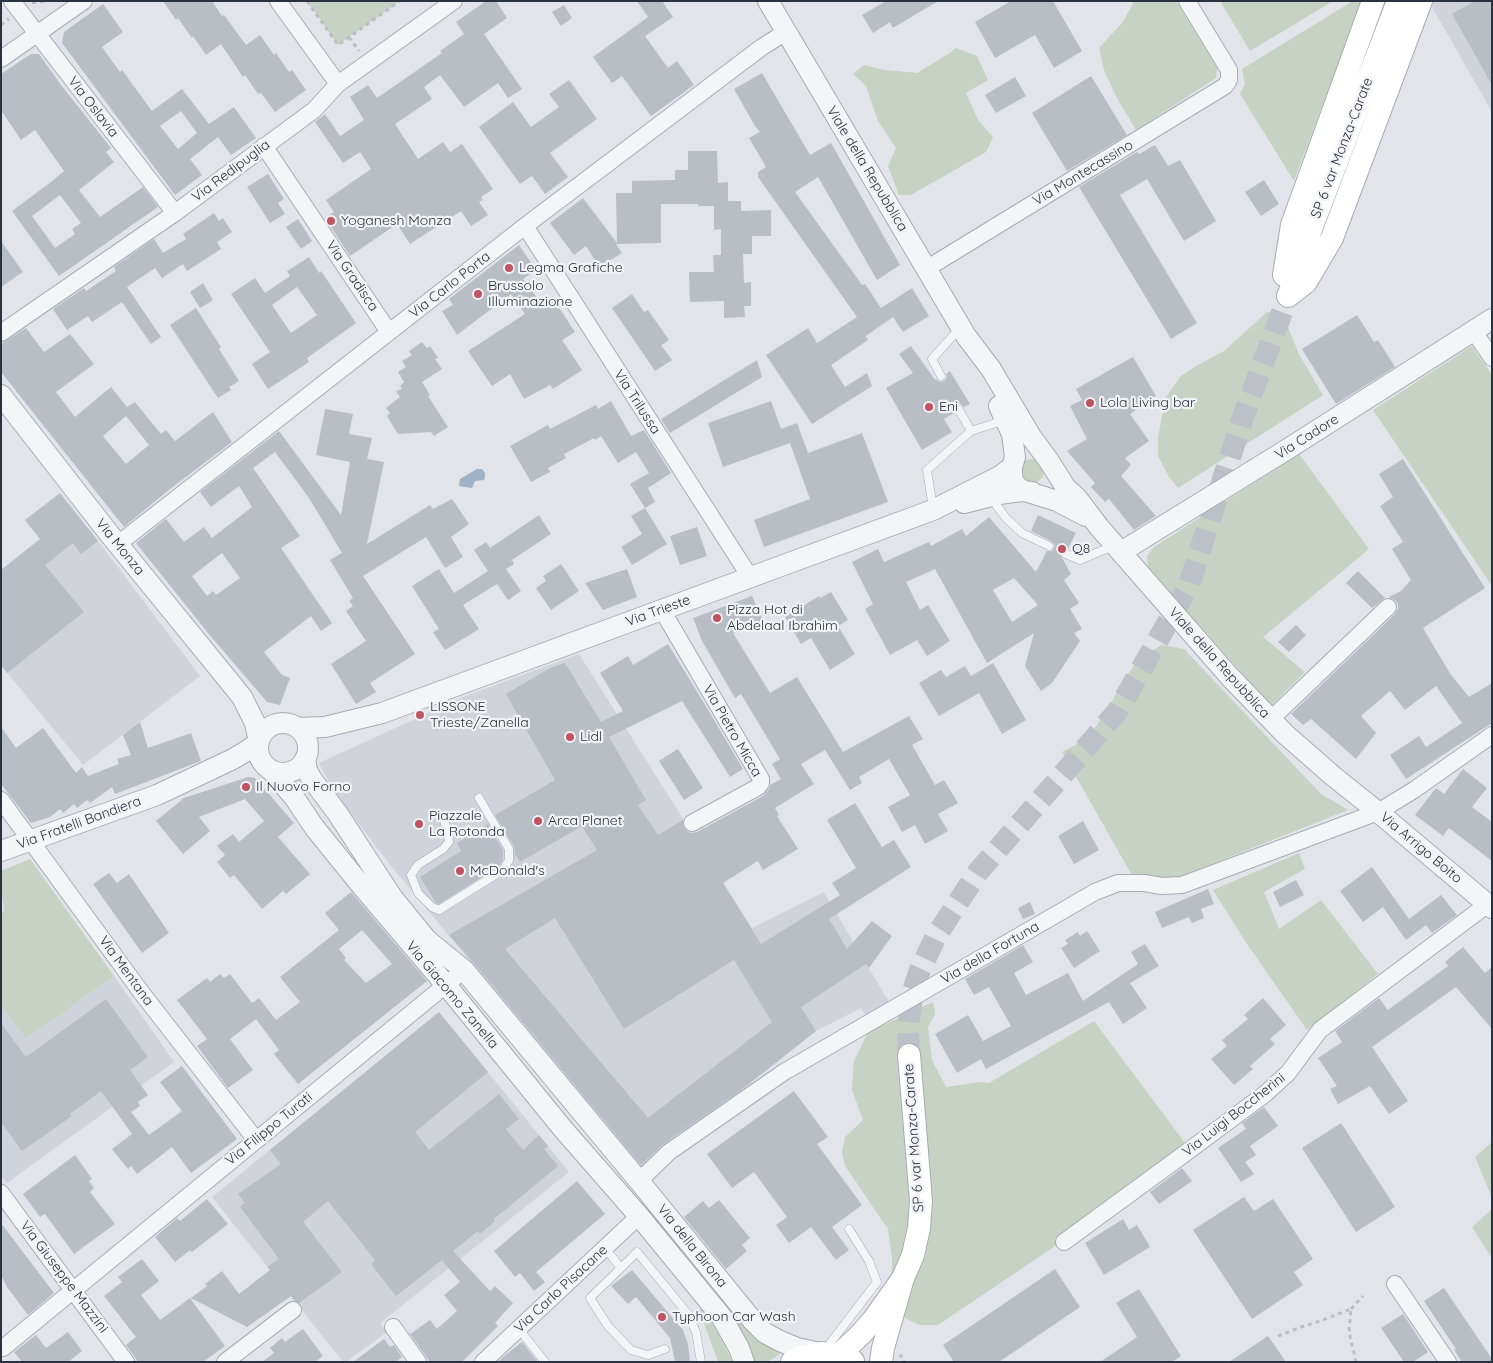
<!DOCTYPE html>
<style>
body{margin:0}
#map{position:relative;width:1493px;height:1363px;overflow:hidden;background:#e2e4e9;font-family:Quicksand,sans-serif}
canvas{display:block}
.frame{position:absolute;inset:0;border:2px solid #2b323f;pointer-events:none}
</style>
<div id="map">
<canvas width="1493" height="1363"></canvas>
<div class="frame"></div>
</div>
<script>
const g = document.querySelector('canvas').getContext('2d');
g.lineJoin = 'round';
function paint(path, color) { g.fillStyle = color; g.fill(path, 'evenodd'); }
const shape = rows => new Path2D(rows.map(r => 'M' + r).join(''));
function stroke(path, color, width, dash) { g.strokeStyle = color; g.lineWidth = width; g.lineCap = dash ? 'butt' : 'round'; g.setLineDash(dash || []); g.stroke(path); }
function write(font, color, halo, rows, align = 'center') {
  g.font = font + ' Quicksand,sans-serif'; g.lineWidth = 4.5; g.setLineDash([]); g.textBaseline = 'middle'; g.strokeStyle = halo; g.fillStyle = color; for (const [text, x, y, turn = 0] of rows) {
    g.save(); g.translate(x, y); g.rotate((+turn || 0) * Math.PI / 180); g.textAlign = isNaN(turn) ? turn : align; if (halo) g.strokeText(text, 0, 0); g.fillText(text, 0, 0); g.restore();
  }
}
paint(shape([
 [1434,1,1492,1,1492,112,1432,7],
 [89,529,200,676,83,765,1,665,1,600],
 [579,654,752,928,824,892,890,1004,867,1017,861,1008,816,1031,642,1168,391,866,343,803,331,786,319,763,463,697],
 [114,976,174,1062,7,1183,1,1176,1,1005,26,1039],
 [439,1012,569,1172,380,1323,387,1332,346,1362,343,1362,212,1197]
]), '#d0d3da');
paint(shape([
 [307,1,400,1,338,45],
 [1132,1,1176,1,1217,68,1216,78,1136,130,1117,98,1104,70,1099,48,1122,23,1133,4],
 [1220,1,1333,1,1250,51],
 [1353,1,1362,1,1294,181,1240,94,1245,84,1242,69],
 [956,48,977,56,988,80,966,93,978,120,993,137,986,152,911,195,899,195,888,166,896,148,878,121,866,86,853,74,864,65,885,70,917,73,950,53],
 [1267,312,1283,315,1299,354,1323,395,1178,488,1169,477,1158,456,1158,437,1166,397,1181,376,1196,366,1224,351],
 [1472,346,1492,375,1492,586,1373,410],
 [1299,454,1369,549,1263,637,1305,672,1271,706,1148,567,1147,556,1154,547],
 '1020 471a12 12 0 1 1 24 0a12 12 0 1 1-24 0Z',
 [1161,645,1184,649,1321,794,1348,810,1177,878,1133,877,1062,752,1089,738,1136,662],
 [1299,853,1305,869,1264,892,1279,929,1321,900,1378,974,1307,1030,1245,941,1213,890],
 [30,859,114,976,26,1039,1,1005,1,916,4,910,1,888,1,871],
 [933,1002,935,1014,928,1027,932,1060,946,1087,981,1082,989,1083,1094,1021,1185,1143,1093,1210,1051,1249,938,1325,919,1325,899,1315,892,1290,892,1258,888,1229,845,1166,842,1152,845,1137,863,1120,852,1090,854,1061,868,1032],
 [1492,1142,1492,1198,1475,1157],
 [1492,1209,1492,1258,1472,1227],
 [669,1228,779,1349,781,1353,768,1362,751,1362,664,1234],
 [699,1309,705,1309,733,1362,718,1362]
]), '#c7d2c4');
paint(shape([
 [477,469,482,469,485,473,485,477,484,480,475,481,472,488,459,486,460,479]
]), '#a0b2c5');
paint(shape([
 [163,1,212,1,222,16,224,15,246,45,260,35,274,55,276,53,289,72,292,70,306,90,275,112,261,93,258,94,245,75,243,77,221,44,206,55,193,36,192,38,178,18,176,20],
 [486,1,496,1,507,18,484,34,522,89,508,98,498,83,464,107,440,75,424,87,432,99,395,124,418,159,443,142,450,152,462,144,493,189,481,197,483,200,479,202,488,215,471,226,461,211,410,244,397,224,350,256,325,218,334,212,326,200,371,169,360,152,343,163,315,122,325,114,340,136,364,120,350,97,368,85,377,98,442,53,440,51,464,34,456,22],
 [637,1,662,1,673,17,645,36,668,68,677,61,694,85,651,116,622,76,612,83,593,57,648,17],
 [886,1,938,1,893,28,890,22,873,33,862,15],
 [1011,1,1053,1,1082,51,1054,68,1035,35,995,58,975,22],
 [1475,1,1492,1,1492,85,1452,14],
 [103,4,123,32,102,47,120,72,122,70,152,111,182,89,209,124,234,107,256,138,231,155,218,137,190,159,202,175,175,195,62,43,64,32],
 [181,111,197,133,178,149,160,126],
 [564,5,572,18,561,26,552,12],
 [31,54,39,54,61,85,111,148,106,152,114,162,79,190,100,217,143,187,158,207,59,276,12,211,51,182,64,171,35,130,21,140,1,110,1,74],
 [60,195,81,223,72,229,75,234,55,248,32,216],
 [762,73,810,155,831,143,900,265,877,280,818,177,795,192,862,285,865,284,881,308,912,288,929,316,903,332,893,317,866,336,868,340,831,365,845,387,867,373,872,386,812,424,766,355,808,328,817,343,857,317,758,177,758,172,766,167,749,138,760,132,755,126,734,89],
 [1091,76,1127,135,1067,171,1032,113],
 [1015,77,1026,96,996,113,985,95],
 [569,80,597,119,550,153,568,177,545,194,532,176,520,184,479,127,513,102,531,127,559,107,549,94],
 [1155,145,1168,166,1180,160,1216,221,1184,241,1147,179,1120,195,1197,323,1171,339,1079,187,1137,152,1139,154],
 [688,151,717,151,718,183,728,182,728,201,741,201,741,211,771,210,771,236,752,236,752,254,743,254,744,283,751,282,751,306,744,306,745,317,724,318,724,301,690,302,689,272,714,272,713,255,721,255,721,229,714,230,714,206,698,206,698,204,661,204,661,243,616,244,622,253,599,267,586,246,574,255,550,223,583,198,617,243,616,193,632,193,632,181,675,180,675,170,688,170],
 [268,174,284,199,278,203,285,214,270,223,247,187],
 [1264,180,1279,204,1261,216,1245,192],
 [214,213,219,221,223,218,232,232,217,242,221,249,187,271,183,264,162,278,155,268,127,287,161,337,151,344,122,302,92,322,88,316,67,330,53,309,84,288,86,291,116,271,114,267,154,239,163,253,186,239,183,234],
 [298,219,312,241,301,249,286,227],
 [1,241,23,272,1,287],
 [519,245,536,270,523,279,544,307,554,300,575,332,562,340,582,370,553,389,550,385,524,399,510,374,492,386,468,351,525,314,511,294,457,335,442,311,453,305,449,299],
 [309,257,319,273,321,271,356,323,307,358,309,362,268,389,252,364,270,352,231,294,255,278,265,293,290,276,287,271],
 [297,287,317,315,291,333,272,305],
 [203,283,213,300,200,308,190,292],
 [632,294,644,312,648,310,669,340,661,345,672,360,655,371,612,308],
 [196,308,221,347,219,349,239,381,229,387,231,390,218,398,170,325],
 [1357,315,1374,342,1378,340,1395,367,1336,404,1302,349],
 [26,328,44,352,70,334,94,364,56,392,75,417,111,387,127,407,135,402,161,434,166,430,175,441,213,412,232,442,170,489,124,527,1,372,1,344],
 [126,416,149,445,126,464,103,436],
 [422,342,427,348,430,346,438,358,435,359,442,369,422,382,430,395,428,396,448,427,434,436,431,432,398,434,387,416,390,413,386,408,400,397,396,391,402,389,400,386,404,382,398,372,406,367,402,361,412,355,409,351],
 [911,346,935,380,936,379,940,382,944,381,947,377,946,374,950,371,970,404,964,407,960,404,956,405,953,409,954,413,944,419,952,432,922,450,886,388,913,373,899,354],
 [1133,357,1156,396,1130,414,1149,441,1125,458,1131,465,1121,476,1156,516,1134,530,1109,499,1105,502,1091,487,1095,483,1067,451,1087,439,1070,406,1082,400,1076,389],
 [757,360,762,377,670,433,661,419],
 [611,401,631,436,644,430,671,473,648,488,655,502,645,508,667,544,632,565,621,547,642,534,631,516,645,508,630,484,649,473,636,452,618,463,601,436,595,440,594,438,564,454,566,458,548,468,550,472,531,482,510,446,548,425,550,429,596,405,598,409],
 [771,401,781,429,797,423,808,453,862,433,888,502,764,547,754,520,810,499,790,443,723,467,708,423],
 [325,409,353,414,349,434,372,438,367,459,384,462,367,544,430,505,433,509,452,499,469,524,451,537,463,557,445,568,426,537,363,576,415,654,370,683,376,692,356,704,331,664,366,641,346,611,353,606,349,601,353,598,330,560,342,553,309,498,275,452,253,468,300,536,281,548,332,623,321,631,311,616,264,652,282,675,290,678,280,705,267,702,208,633,136,543,166,519,184,542,204,527,212,538,252,507,239,486,211,507,200,492,279,431,341,515,350,462,316,455],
 [222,553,240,578,216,595,213,591,207,596,192,576],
 [1403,459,1485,588,1423,628,1451,675,1469,697,1492,683,1492,723,1406,779,1390,755,1419,736,1426,747,1462,723,1436,686,1405,710,1390,691,1361,716,1376,733,1356,759,1311,719,1303,725,1291,714,1395,614,1398,609,1398,604,1395,600,1389,597,1401,591,1411,580,1392,549,1403,542,1380,506,1393,497,1379,474],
 [60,493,98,541,81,554,73,543,45,565,84,612,7,673,1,665,1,570,40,539,25,520],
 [539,515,551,534,512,560,514,564,506,569,521,591,508,600,497,584,463,605,479,629,445,650,433,632,439,629,412,586,439,569,454,593,488,571,474,550,486,542,490,548],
 [1038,515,1076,533,1068,549,1063,549,1060,554,1071,574,1064,580,1079,603,1070,609,1082,629,1074,633,1080,641,1052,683,1041,691,1025,666,1034,633,987,663,935,569,906,582,920,610,928,605,950,641,927,656,917,640,890,655,865,609,873,604,852,562,878,549,884,562,929,542,931,546,962,529,966,536,989,517,1036,572,1047,551,1052,551,1055,546,1051,541,1031,531],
 [1014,578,1038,605,1012,622,993,590],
 [697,527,707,556,680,565,670,536],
 [561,564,579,591,551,610,536,588,546,581,543,576],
 [627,569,637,597,603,610,585,583],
 [1358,571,1385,598,1372,608,1346,583],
 [831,592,848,620,838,626,855,654,830,670,811,638,801,644,785,617,819,596,820,598],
 [752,596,764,623,733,633,770,693,797,677,843,752,909,716,923,739,912,745,935,785,944,780,958,803,938,814,948,831,925,844,915,825,902,832,888,807,910,795,889,759,859,777,862,783,850,790,825,750,801,764,814,784,775,808,779,815,777,816,798,849,763,870,758,861,723,883,761,944,840,895,832,883,856,868,827,820,855,803,882,847,894,840,911,867,829,919,847,949,872,921,892,936,869,968,866,964,801,1007,816,1031,744,1088,663,1144,641,1165,473,962,449,935,597,850,582,826,520,862,516,855,515,856,514,846,495,815,555,780,506,694,550,668,565,663,601,722,623,711,600,673,628,656,633,665,668,644,710,713,743,769,730,777,682,701,609,737,646,800,638,805,658,835,683,820,683,827,686,831,691,833,697,832,763,796,769,789,770,785,781,779,772,764,780,759,741,694,735,698,702,641,693,618],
 [555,918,624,1029,734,960,772,1022,648,1118,505,949],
 [1296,625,1306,635,1289,652,1278,642],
 [993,663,1026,720,1002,734,979,693,939,716,919,683,941,670,946,677,965,666,971,676],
 [140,722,148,748,191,733,201,761,115,794,112,787,90,803,87,800,77,808,74,804,63,813,60,809,50,817,31,823,1,784,1,727,16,748,43,728,76,773,82,767,88,776,119,764,117,759,131,755,123,735],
 [678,749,703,788,684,800,659,761],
 [1463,769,1487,788,1472,807,1492,822,1492,861,1449,828,1443,836,1415,815,1436,788,1444,794],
 [248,777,255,778,294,823,278,837,310,874,286,894,283,891,262,909,234,875,230,878,217,862,225,855,217,846,233,834,239,842,264,821,245,799,199,817,210,831,183,854,156,821,184,798],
 [1083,821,1099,850,1074,864,1058,836],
 [488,824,503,851,503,858,499,866,439,904,436,903,420,877,461,851,457,843],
 [1372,867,1409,919,1441,895,1457,915,1432,933,1426,925,1406,940,1383,907,1363,922,1340,891],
 [109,873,117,883,129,874,169,933,142,953,93,884],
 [1296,880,1304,895,1280,907,1273,892],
 [1208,889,1214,904,1201,909,1204,918,1192,923,1189,917,1162,928,1155,912],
 [351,892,427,981,298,1084,274,1054,279,1050,256,1019,230,1039,253,1070,228,1088,197,1046,207,1039,177,1000,207,978,210,982,220,974,224,978,230,974,252,1003,259,998,276,1020,300,1002,280,977,339,930,325,913],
 [362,930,392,964,366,983,344,960,346,958,339,949],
 [1030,902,1035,914,1023,919,1018,908],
 [1087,931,1100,951,1074,968,1061,948,1068,944,1065,940,1078,932,1080,936],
 [1145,944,1159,966,1130,983,1147,1008,1123,1024,1109,1002,986,1069,981,1059,957,1073,935,1034,968,1015,983,1041,1011,1026,989,987,974,995,965,979,1023,945,1033,962,1014,973,1026,995,1068,973,1083,1001,1138,964,1131,952],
 [1463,947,1485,973,1492,967,1492,1029,1456,987,1372,1047,1408,1101,1389,1114,1370,1086,1338,1104,1330,1089,1337,1086,1318,1058,1342,1042,1335,1031,1379,998,1388,1010,1448,966,1445,962],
 [1263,998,1286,1025,1270,1039,1275,1044,1250,1066,1253,1069,1234,1085,1211,1059,1227,1046,1222,1040,1248,1019,1244,1015],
 [106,999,148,1057,130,1070,148,1095,138,1102,140,1106,131,1112,149,1135,182,1111,160,1082,182,1066,237,1139,191,1173,172,1147,137,1174,131,1166,128,1169,112,1149,132,1134,101,1091,70,1114,72,1116,22,1151,1,1122,1,1023,26,1057],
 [439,1012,488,1072,415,1132,429,1150,499,1094,519,1119,506,1129,523,1150,539,1135,548,1146,544,1149,558,1166,494,1219,495,1221,480,1234,478,1231,453,1251,490,1291,495,1286,513,1303,495,1323,498,1326,462,1362,430,1362,410,1334,430,1320,437,1329,457,1311,444,1295,460,1282,442,1260,396,1296,371,1264,375,1260,328,1201,303,1222,342,1272,299,1303,294,1300,291,1296,247,1327,191,1298,207,1286,205,1284,222,1271,239,1294,270,1270,267,1267,279,1259,240,1207,245,1203,238,1194,281,1164,270,1150],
 [794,1091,828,1137,817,1144,862,1205,832,1227,849,1250,836,1260,811,1227,789,1243,776,1225,787,1217,754,1172,732,1188,707,1154],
 [1264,1107,1278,1126,1250,1146,1256,1155,1245,1162,1254,1174,1241,1182,1218,1148,1246,1129,1242,1123],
 [1341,1123,1395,1207,1356,1232,1302,1148],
 [75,1155,92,1179,89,1181,94,1188,90,1192,115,1224,74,1254,45,1214,40,1217,23,1194],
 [1182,1168,1192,1181,1159,1204,1150,1192],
 [577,1181,605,1214,536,1272,545,1282,534,1291,520,1273,515,1277,494,1251],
 [1244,1197,1254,1211,1273,1199,1313,1259,1294,1272,1303,1285,1252,1319,1193,1230],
 [207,1199,228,1224,192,1252,190,1250,175,1262,155,1237,177,1218,180,1221],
 [719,1200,750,1238,742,1245,747,1251,726,1269,684,1217,703,1201,709,1208],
 [1123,1219,1129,1230,1137,1225,1150,1247,1104,1275,1085,1243],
 [1,1223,54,1293,28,1315,7,1287,1,1275],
 [142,1259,159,1281,141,1295,160,1320,190,1298,225,1346,203,1362,138,1362,126,1345,136,1337,104,1296,122,1282,118,1277],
 [1055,1269,1080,1307,999,1362,954,1362,943,1345],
 [632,1270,683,1330,688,1344,690,1362,675,1362,670,1338,636,1297,628,1304,611,1286],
 [1444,1288,1492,1359,1492,1362,1462,1362,1454,1350,1456,1349,1424,1301],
 [1139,1289,1181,1356,1172,1362,1100,1362,1137,1337,1116,1303],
 [1403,1314,1428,1352,1413,1362,1404,1362,1381,1328],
 [303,1329,323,1356,315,1362,262,1362,274,1353,270,1348,282,1338,285,1342],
 [68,1332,82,1351,68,1362,22,1362,14,1352,36,1335,46,1348],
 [1268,1336,1286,1362,1229,1362],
 [384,1339,390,1347,394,1345,402,1357,396,1362,353,1362],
 [522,1342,538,1362,498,1362,503,1357]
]), '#b9bec5');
stroke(shape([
 [909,1055,908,1029,912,994,920,970,936,936,978,872,1117,712,1189,585,1242,420,1288,296]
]), '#bdc0c7', 22, [22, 11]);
const service = shape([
 [941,376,932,359,959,329],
 [971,431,1005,420],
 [991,498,1006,518,1022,533,1049,546],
 [933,508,927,470,971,431,959,410],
 [1066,554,1080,560,1115,545],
 [443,818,448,832,449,842,443,849,418,865,411,875,418,893,432,907,439,910,503,870,509,860,509,849,479,798],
 [605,1248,621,1268,637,1252,688,1314,696,1332,701,1362],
 [621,1268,590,1298,608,1326,631,1350,648,1355,665,1349],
 [519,1329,545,1362],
 [825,1350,877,1282,869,1261,849,1229]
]);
const minor = shape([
 [12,1,175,213],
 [278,1,338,84],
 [1,59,84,1],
 [264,146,389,332],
 [525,226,750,577],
 [926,269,1225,86,1229,80,1229,70,1187,1],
 [1473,330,1492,358],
 [1,333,175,213,314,110,338,84,454,1],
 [118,544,525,226,762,47,786,32],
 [662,610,761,779,761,783,758,787,692,823],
 [1270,720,1388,607],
 [1,800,141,992,256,1140],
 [639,1181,669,1152,784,1072,1095,892,1118,883,1144,883,1162,886,1182,885,1378,812,1414,790,1492,735],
 [1,1193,126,1362],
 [1064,1242,1187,1152,1265,1094,1288,1073,1320,1030,1488,904],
 [1395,1284,1448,1362],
 [393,1327,418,1362],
 [3,1348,464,970],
 [225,1362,293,1310],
 [483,1362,639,1216]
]);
const tertiary = shape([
 [768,1,966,336,991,369,1032,438,1049,461,1066,488,1077,498,1099,527,1230,677,1285,734,1333,776,1378,812,1492,908],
 [1,395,107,531,242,697,255,723,259,742],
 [999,406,1012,434,1015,457,1012,467,1012,474,1013,481,1017,486,1022,490,1057,501,1086,516],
 [964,503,999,494,1021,491,1032,492],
 [1121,552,1286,450,1492,319],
 '258 748a25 25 0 1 1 50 0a25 25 0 1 1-50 0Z',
 [298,728,325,727,382,713,933,510,1000,476,1012,467],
 [305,759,307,770,311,778,338,814,392,897,427,940,464,970,639,1181,753,1321,765,1333,780,1341,797,1348,820,1353],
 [271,770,294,797,314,827,360,884,446,985,563,1129,639,1216,721,1316,739,1348,744,1362],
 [1,851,157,795,233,759,248,750,259,742]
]);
const secondary = shape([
 [1284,275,1292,225,1373,1],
 [1290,291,1308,237,1398,1],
 [1288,296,1306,282,1332,238,1421,1],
 [903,1278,913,1255,919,1228,921,1201,909,1055],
 [839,1355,862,1333,874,1319,903,1278,883,1348,881,1362],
 [792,1362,800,1357,822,1353,839,1355,853,1361]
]);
stroke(service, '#a7abb3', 9);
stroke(minor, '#a7abb3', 18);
stroke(tertiary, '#a7abb3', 22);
stroke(secondary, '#a7abb3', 24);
stroke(shape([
 [307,1,338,45,400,1],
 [32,3,45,1],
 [1,25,9,19],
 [349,37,359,51],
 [1351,1309,1363,1296],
 [1278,1336,1298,1328,1320,1321,1351,1309,1349,1332,1356,1362],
 [899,1355,903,1357,904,1362]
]), '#bcbec3', 3, [4, 4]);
stroke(service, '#f4f5f7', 8);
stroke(minor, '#f4f5f7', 16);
stroke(tertiary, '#f4f5f7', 20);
stroke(secondary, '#fff', 22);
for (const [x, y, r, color] of [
 [331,221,5,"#c05463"],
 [509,268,5,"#c05463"],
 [478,294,5,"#c05463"],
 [1090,403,5,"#c05463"],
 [929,407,5,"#c05463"],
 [1062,549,5,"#c05463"],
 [717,618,5,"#c05463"],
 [420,715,5,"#c05463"],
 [570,737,5,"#c05463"],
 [246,787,5,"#c05463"],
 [538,821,5,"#c05463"],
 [419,824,5,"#c05463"],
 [460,871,5,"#c05463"],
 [662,1317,5,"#c05463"]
]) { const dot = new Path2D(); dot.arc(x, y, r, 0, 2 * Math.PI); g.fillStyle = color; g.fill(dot); stroke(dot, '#f1f3f6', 2); }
write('14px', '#2b323f', '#f1f3f6', [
 ["Via Oslavia",93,107,52],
 ["SP 6 var Monza-Carate",1342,148,-69],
 ["Viale della Repubblica",867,169,59],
 ["Via Redipuglia",231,171,-37],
 ["Via Montecassino",1083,173,-31],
 ["Via Gradisca",352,276,56],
 ["Via Carlo Porta",450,285,-38],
 ["Via Trilussa",637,402,57],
 ["Via Cadore",1307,437,-32],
 ["Via Monza",120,547,51],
 ["Via Trieste",658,611,-20],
 ["Viale della Repubblica",1219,663,48],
 ["Via Pietro Micca",732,731,60],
 ["Via Fratelli Bandiera",79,823,-20],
 ["Via Arrigo Boito",1421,848,40],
 ["Via della Fortuna",990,953,-30],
 ["Via Mentana",126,971,54],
 ["Via Giacomo Zanella",452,995,50],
 ["Via Luigi Boccherini",1234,1115,-38],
 ["Via Filippo Turati",269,1129,-39],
 ["SP 6 var Monza-Carate",914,1138,-94],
 ["Via della Birona",692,1246,51],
 ["Via Giuseppe Mazzini",64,1277,53],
 ["Via Carlo Pisacane",561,1289,-43]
]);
write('14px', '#2b323f', '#f1f3f6', [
 ["Yoganesh Monza",341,221],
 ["Legma Grafiche",519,268],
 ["Brussolo",488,286],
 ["Illuminazione",488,302],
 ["Lola Living bar",1100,403],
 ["Eni",939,407],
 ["Q8",1072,549],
 ["Pizza Hot di",727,610],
 ["Abdelaal Ibrahim",727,626],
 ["LISSONE",430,707],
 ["Trieste/Zanella",430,723],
 ["Lidl",580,737],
 ["Il Nuovo Forno",256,787],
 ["Piazzale",429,816],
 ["La Rotonda",429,832],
 ["Arca Planet",548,821],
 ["McDonald's",470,871],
 ["Typhoon Car Wash",672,1317]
], 'left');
</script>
